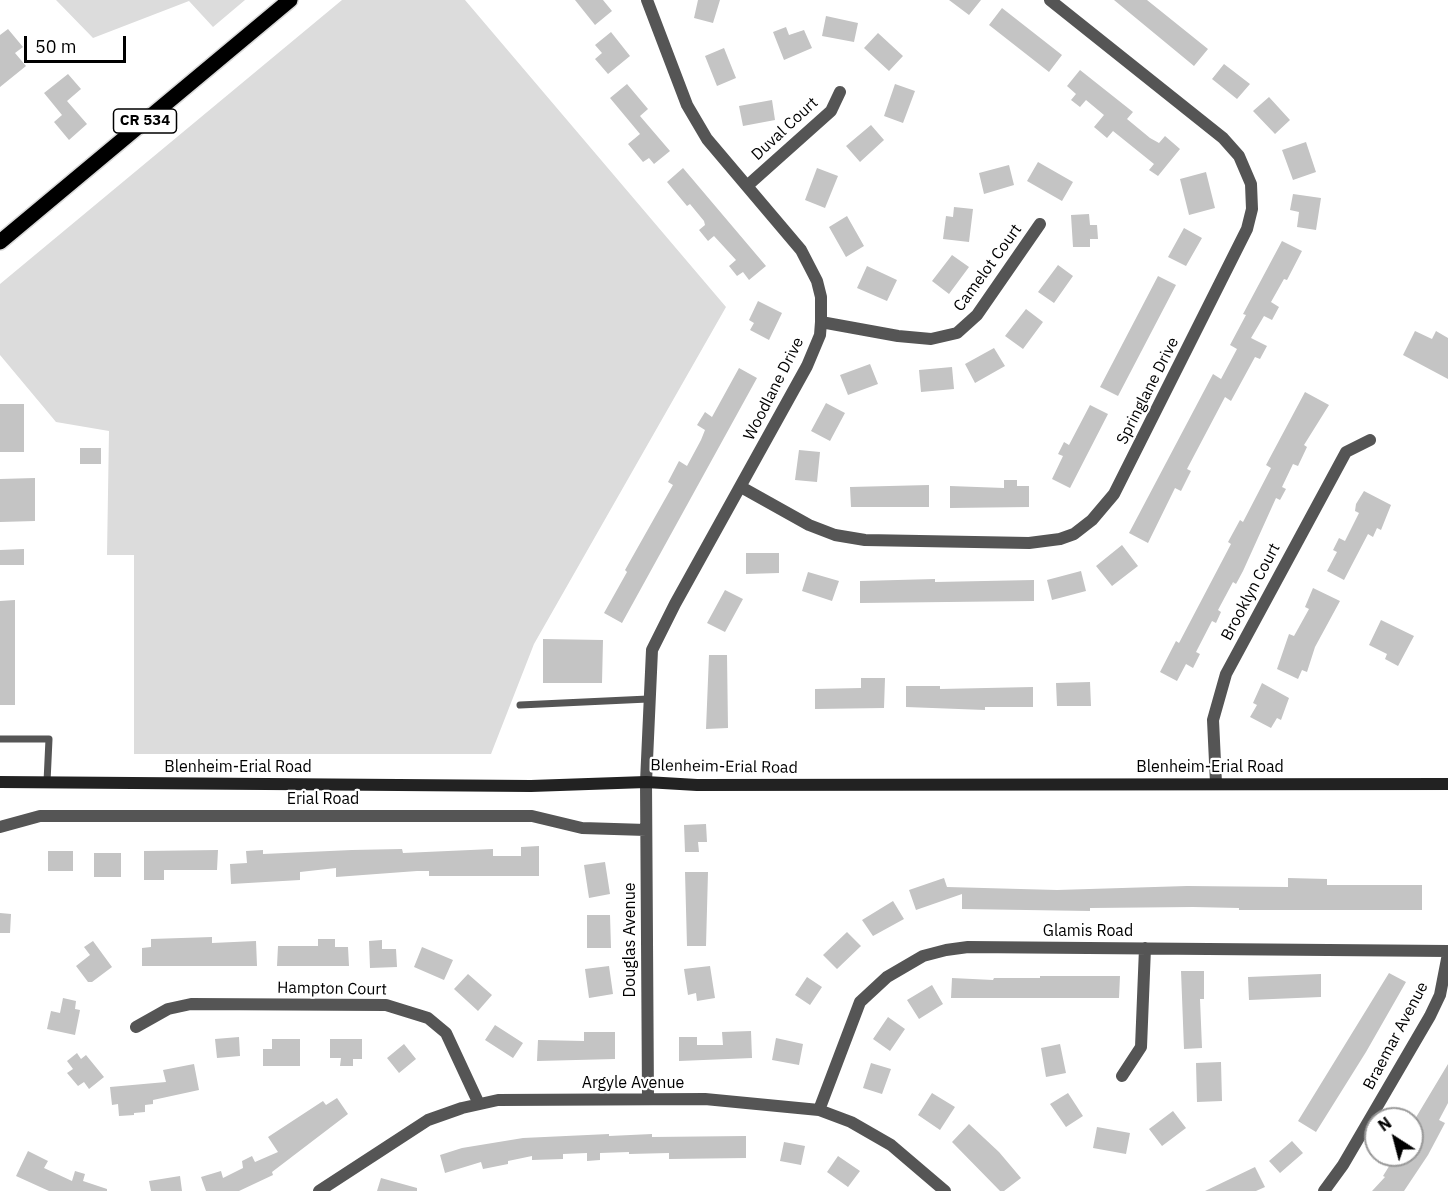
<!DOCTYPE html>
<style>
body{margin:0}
#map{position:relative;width:1448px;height:1191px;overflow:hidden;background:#fff;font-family:"IBM Plex Sans",sans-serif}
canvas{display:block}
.north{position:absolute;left:1364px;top:1107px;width:60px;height:60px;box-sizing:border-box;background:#fff;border:2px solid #999;border-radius:50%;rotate:324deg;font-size:16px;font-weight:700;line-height:24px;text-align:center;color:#000}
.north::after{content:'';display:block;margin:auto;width:21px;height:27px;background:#000;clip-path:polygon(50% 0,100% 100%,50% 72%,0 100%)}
.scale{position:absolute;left:24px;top:36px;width:102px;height:27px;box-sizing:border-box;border:3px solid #000;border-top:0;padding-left:8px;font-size:18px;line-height:21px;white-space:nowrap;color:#000;-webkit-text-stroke:4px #fff;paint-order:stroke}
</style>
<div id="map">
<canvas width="1448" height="1191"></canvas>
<div class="north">N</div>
<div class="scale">50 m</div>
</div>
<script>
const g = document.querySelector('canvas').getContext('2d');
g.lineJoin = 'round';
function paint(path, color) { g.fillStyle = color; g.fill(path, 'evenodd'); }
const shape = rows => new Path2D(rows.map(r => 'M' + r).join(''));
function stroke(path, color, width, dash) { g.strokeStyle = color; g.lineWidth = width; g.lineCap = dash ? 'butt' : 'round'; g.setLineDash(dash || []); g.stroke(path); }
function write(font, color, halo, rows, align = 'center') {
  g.font = font + ' "IBM Plex Sans",sans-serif'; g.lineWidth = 4.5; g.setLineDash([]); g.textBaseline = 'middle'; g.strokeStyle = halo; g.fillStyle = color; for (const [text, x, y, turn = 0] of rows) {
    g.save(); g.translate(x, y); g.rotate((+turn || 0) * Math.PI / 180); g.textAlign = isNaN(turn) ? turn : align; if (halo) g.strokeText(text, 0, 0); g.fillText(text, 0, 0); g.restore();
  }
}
paint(shape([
 [56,0,245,0,213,27,189,1,93,38],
 [342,0,465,0,726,307,534,644,491,754,134,754,134,555,107,555,109,431,56,422,0,355,0,284]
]), '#dcdcdc');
paint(shape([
 [575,0,603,0,612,11,595,25],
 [698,0,720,0,713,23,694,18],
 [949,0,981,0,969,15],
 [1114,0,1147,0,1208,49,1194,66],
 [1002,8,1062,55,1049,72,989,25],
 [826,16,858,23,854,42,822,36],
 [786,27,789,35,804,30,812,48,784,60,773,32],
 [8,29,23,47,15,53,26,66,0,87,0,35],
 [611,32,630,56,608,74,595,59,602,53,595,45],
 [878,33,903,56,889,71,864,48],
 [724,48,736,78,717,86,705,56],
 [1224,64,1250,84,1237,99,1212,79],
 [1080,70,1133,112,1127,119,1150,138,1159,143,1165,136,1180,149,1158,176,1149,170,1154,164,1113,131,1107,138,1094,127,1104,115,1086,100,1080,107,1071,100,1076,94,1067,86],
 [68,74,81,89,67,101,87,124,69,140,54,122,62,115,44,93],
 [627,84,648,109,640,116,670,151,654,164,649,158,643,162,628,144,640,134,610,98],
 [895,84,915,91,903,123,884,116],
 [1269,97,1290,120,1275,134,1253,111],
 [772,100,775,120,743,126,739,106],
 [871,125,884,140,860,162,846,146],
 [1306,142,1316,172,1293,180,1282,150],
 [1038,162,1073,182,1062,201,1027,181],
 [1009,165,1014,185,984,194,979,173],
 [683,168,766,266,749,280,743,272,737,276,729,266,736,260,714,236,708,241,699,230,705,225,704,221,690,204,687,206,667,182],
 [817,168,838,176,825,208,805,200],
 [1206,172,1215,208,1189,215,1180,179],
 [1293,194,1321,198,1316,230,1297,227,1299,212,1290,210],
 [954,207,973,209,969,242,943,239,946,216,953,217],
 [1089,214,1090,225,1097,225,1098,239,1090,239,1090,247,1073,247,1071,215],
 [847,216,864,246,846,257,829,227],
 [1184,228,1202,238,1186,266,1168,257],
 [1282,241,1302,251,1287,280,1284,279,1271,302,1279,307,1272,320,1264,316,1251,338,1267,346,1260,359,1255,357,1231,401,1225,397,1187,469,1191,471,1181,491,1175,488,1148,543,1129,533,1213,374,1221,379,1237,349,1230,345,1246,315,1243,314],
 [952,255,969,267,949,294,932,281],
 [1058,265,1073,276,1054,303,1038,292],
 [867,266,897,280,887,301,857,288],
 [1158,276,1176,285,1118,396,1100,387],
 [758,301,782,313,769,340,750,330,754,323,749,320],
 [1026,309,1043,322,1023,349,1005,336],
 [1415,331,1432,339,1436,331,1448,338,1448,379,1403,355],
 [994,348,1005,366,975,383,965,364],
 [870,364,878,384,848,395,840,375],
 [952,367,954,389,921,392,919,370],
 [739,368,757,378,622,623,604,613,627,572,625,570,673,485,668,482,679,461,687,466,701,440,705,430,697,425,705,412,712,417],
 [1305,392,1329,405,1304,445,1307,447,1298,466,1293,464,1282,487,1286,489,1280,500,1276,498,1243,571,1236,584,1233,582,1218,610,1221,612,1216,623,1212,621,1196,652,1200,654,1193,668,1186,664,1177,681,1160,672,1176,641,1179,643,1231,544,1228,542,1240,520,1243,522,1271,468,1266,465],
 [826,403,845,413,830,441,811,431],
 [0,404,24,404,24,452,0,452],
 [1090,405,1108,414,1070,488,1052,479,1063,456,1058,454,1064,442,1069,445],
 [80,448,101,448,101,464,80,464],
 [799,450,820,452,817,482,795,480],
 [35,478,35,521,0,522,0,479],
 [1004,480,1017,480,1017,486,1029,486,1029,507,950,508,950,486,1004,488],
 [929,485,929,507,851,507,850,487],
 [1364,491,1391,505,1381,530,1377,528,1373,537,1368,534,1344,580,1327,571,1337,552,1333,550,1339,538,1345,541,1359,513,1355,511,1356,504],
 [1122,545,1138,566,1112,586,1096,566],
 [24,549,24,565,0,565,0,550],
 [746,553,779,553,779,573,746,574],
 [1081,571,1086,591,1052,600,1047,580],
 [808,572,839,581,832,601,802,591],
 [935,579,935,582,1034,580,1034,601,860,603,860,581],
 [1313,588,1340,601,1315,647,1307,672,1302,670,1298,679,1277,669,1289,634,1294,636,1309,609,1305,607],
 [725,590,743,599,725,632,707,623],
 [15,600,15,705,0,705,0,601],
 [1381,620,1414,636,1398,666,1385,659,1387,654,1369,645],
 [543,639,603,640,602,683,543,683],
 [709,655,727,655,728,728,706,729],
 [861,678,885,678,884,708,815,709,815,689,861,688],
 [1090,682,1091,706,1057,706,1056,683],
 [1262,683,1289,698,1281,720,1277,718,1271,728,1250,717,1257,705,1253,703],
 [906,686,940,686,940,689,1033,687,1033,707,985,707,985,710,906,707],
 [706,824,707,842,698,842,699,852,685,852,684,825],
 [539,846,539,876,429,876,429,871,417,871,336,877,336,868,300,872,300,880,231,884,230,864,247,863,246,851,263,850,263,854,352,850,402,849,403,853,493,849,493,856,521,856,521,847],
 [218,850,217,870,164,870,164,880,144,880,144,851],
 [48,851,73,851,73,871,48,871],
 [94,853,121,853,121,877,94,877],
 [605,862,610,894,589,898,584,865],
 [685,872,708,872,706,946,687,946],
 [944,878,947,887,1057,890,1187,886,1288,887,1288,878,1327,879,1327,885,1422,885,1422,910,1239,910,1239,908,1193,907,1090,908,1090,911,962,909,962,894,916,910,909,890],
 [893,901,904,919,873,936,862,920],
 [0,913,11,914,10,933,0,933],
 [587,915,610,915,611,948,587,948],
 [847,932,861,946,837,969,823,955],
 [212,937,212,943,256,941,257,966,142,966,142,948,151,947,151,939],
 [318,939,335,939,335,947,348,947,349,966,277,966,278,946,318,946],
 [382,940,382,949,396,949,397,967,370,968,369,941],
 [93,941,112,967,92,982,88,982,76,966,90,955,84,947],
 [422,947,453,960,444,980,414,967],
 [609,966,613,994,589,998,585,969],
 [710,966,715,998,697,1001,696,993,688,995,684,969],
 [1181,971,1204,971,1204,999,1200,999,1202,1048,1184,1049],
 [1389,973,1406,982,1366,1052,1316,1132,1298,1121],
 [468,974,492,995,478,1011,454,989],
 [1321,974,1321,997,1249,1000,1248,977],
 [1040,976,1120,976,1119,998,951,998,952,978,993,980,994,978,1040,978],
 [807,977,822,987,810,1005,795,995],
 [932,985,943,1004,919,1019,907,1000],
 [63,998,76,1001,75,1009,80,1010,75,1035,47,1029,51,1011,60,1013],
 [888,1017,905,1029,890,1051,873,1039],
 [495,1025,523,1043,513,1058,485,1040],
 [751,1031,752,1058,679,1061,679,1037,697,1037,697,1045,723,1045,722,1032],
 [584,1032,615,1032,615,1059,537,1061,538,1040,584,1041],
 [239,1037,240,1056,217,1058,215,1039],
 [776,1038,803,1044,799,1065,772,1060],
 [272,1039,300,1039,300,1066,263,1066,263,1049,272,1049],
 [330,1039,362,1039,362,1059,353,1059,353,1066,340,1066,341,1058,330,1058],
 [404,1044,416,1059,399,1073,387,1058],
 [1060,1044,1066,1073,1046,1077,1041,1048],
 [77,1053,81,1059,86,1055,104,1077,89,1089,84,1082,78,1086,67,1073,73,1069,67,1061],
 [1221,1062,1222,1101,1197,1102,1196,1063],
 [871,1063,891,1069,882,1094,863,1088],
 [194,1064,199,1090,153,1100,153,1104,145,1105,145,1112,134,1113,134,1115,119,1116,118,1104,112,1105,110,1087,166,1082,163,1070],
 [1448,1064,1448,1103,1439,1120,1445,1123,1428,1155,1404,1191,1372,1191,1385,1177,1383,1176,1396,1155,1412,1155,1412,1124],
 [932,1093,955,1107,940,1130,918,1115],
 [1068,1093,1083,1116,1066,1127,1050,1104],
 [337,1098,348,1114,272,1172,273,1175,239,1191,206,1191,201,1177,221,1171,223,1178,243,1168,242,1161,252,1156,255,1162,278,1152,268,1137,323,1101,326,1105],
 [1173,1111,1186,1128,1162,1146,1149,1129],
 [969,1124,999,1152,1021,1178,1004,1191,1000,1191,952,1142],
 [1097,1127,1130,1133,1126,1154,1093,1148],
 [609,1134,609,1136,652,1134,652,1137,746,1136,746,1158,669,1159,669,1153,629,1154,629,1152,600,1153,600,1160,587,1161,587,1153,563,1154,563,1159,532,1160,532,1156,508,1161,508,1164,483,1169,481,1162,445,1173,440,1155,462,1148,523,1138],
 [1292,1141,1303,1153,1280,1173,1269,1161],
 [784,1142,805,1146,801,1165,780,1161],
 [28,1151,48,1161,44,1168,72,1181,75,1171,85,1174,83,1181,107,1189,107,1191,49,1191,16,1176],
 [838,1156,860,1171,848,1187,827,1172],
 [1255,1167,1265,1187,1256,1191,1205,1191],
 [180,1176,182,1191,151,1191,149,1181],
 [381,1178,417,1188,417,1191,377,1191]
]), '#c4c4c4');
const primary = shape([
 [0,242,290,0]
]);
stroke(primary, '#dbdbdb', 18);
stroke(shape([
 [520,705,648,699],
 [0,739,49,739,47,782]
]), '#555', 7);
stroke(shape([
 [647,0,687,105,707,139,801,250,817,281,821,297,821,322,820,335,807,366,675,604,652,650,646,782,648,1099],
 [747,186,831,111,840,92],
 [821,322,898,336,931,339,957,333,977,315,1040,224],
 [741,487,809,525,835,535,865,540,1029,543,1060,539,1074,534,1092,520,1114,494,1247,229,1252,209,1251,184,1239,156,1223,138,1050,0],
 [1216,783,1213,720,1226,674,1346,452,1370,440],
 [0,827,40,816,532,816,582,828,646,830],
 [136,1027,168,1009,191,1004,386,1005,428,1018,446,1033,479,1104],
 [1122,1076,1141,1047,1145,948],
 [819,1110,860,1002,887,977,923,956,946,950,968,947,1448,951],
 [319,1191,428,1120,462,1108,498,1100,705,1099,819,1110,851,1122,891,1145,945,1191],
 [1324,1191,1343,1165,1430,1016,1440,995,1448,954]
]), '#555', 12);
stroke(shape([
 [0,782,531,786,646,782,697,785,1448,784]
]), '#222', 12);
stroke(primary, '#000', 15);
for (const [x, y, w] of [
 [145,121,63]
]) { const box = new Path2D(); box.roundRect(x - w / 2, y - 12, w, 24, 4.5); g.fillStyle = '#fff'; g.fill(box); stroke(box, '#000', 1.5); }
write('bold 15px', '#000', null, [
 ["CR 534",145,121]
]);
write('16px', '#000', '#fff', [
 ["Duval Court",785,129,-43],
 ["Camelot Court",988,268,-54],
 ["Woodlane Drive",774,389,-63],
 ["Springlane Drive",1148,391,-63],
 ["Brooklyn Court",1251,592,-62],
 ["Blenheim-Erial Road",238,767],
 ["Blenheim-Erial Road",724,767,1],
 ["Blenheim-Erial Road",1210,767],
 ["Erial Road",323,799],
 ["Glamis Road",1088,931],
 ["Douglas Avenue",630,940,-90],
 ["Hampton Court",332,989,1],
 ["Braemar Avenue",1396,1036,-62],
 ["Argyle Avenue",633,1083]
]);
</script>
